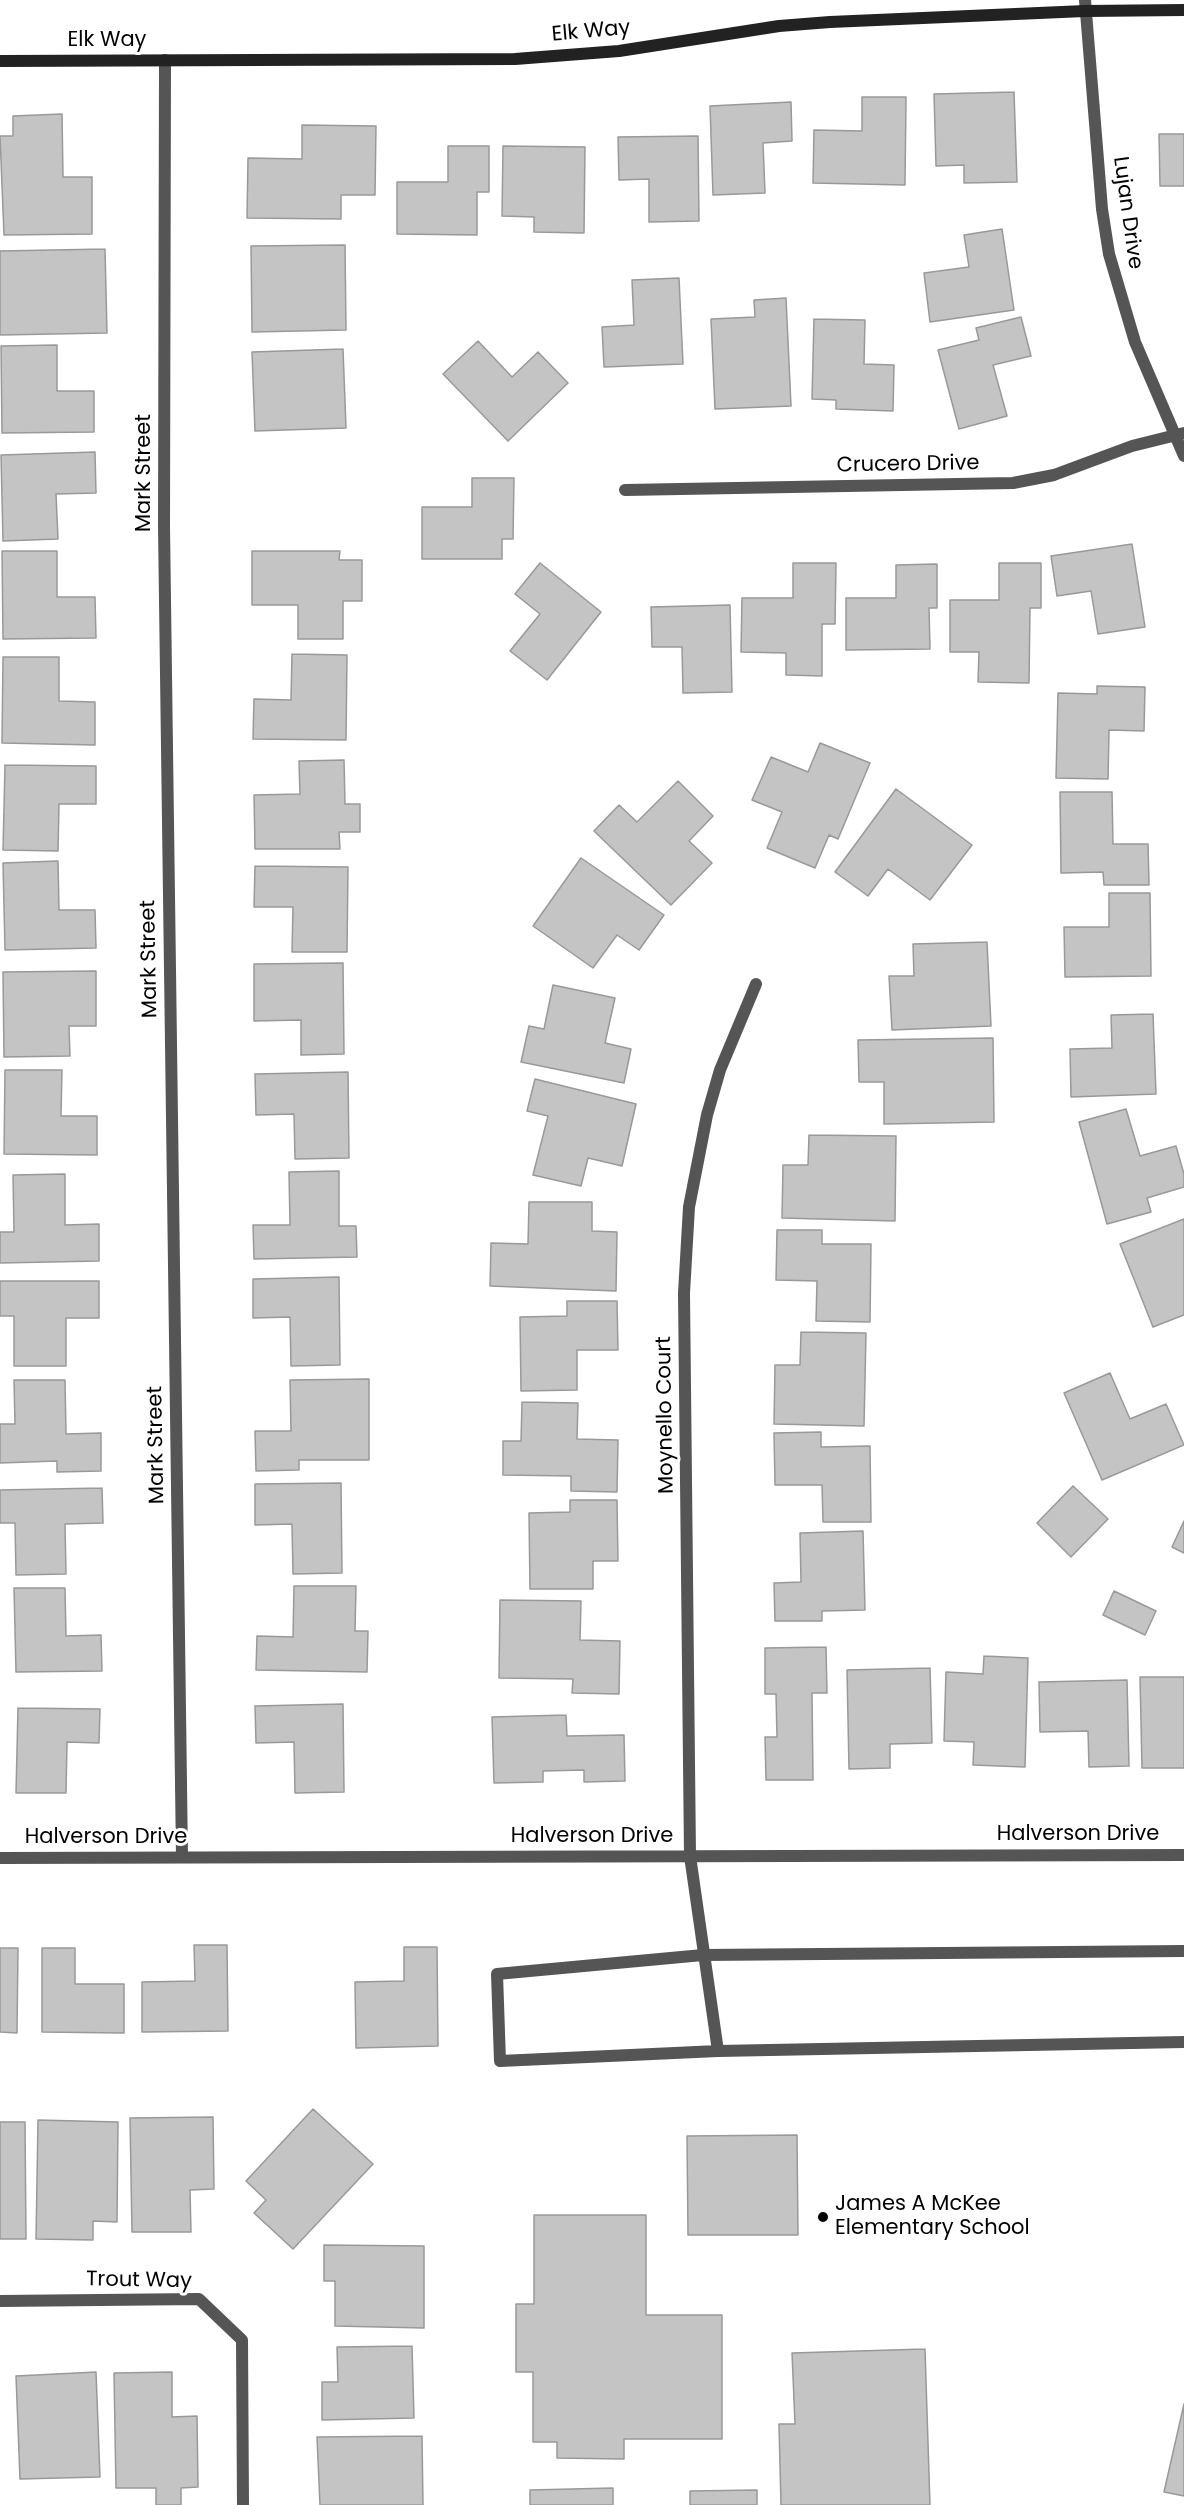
<!DOCTYPE html>
<style>
body{margin:0}
canvas{display:block;background:#fff}
</style>
<canvas width="1184" height="2505"></canvas>
<script>
const g = document.querySelector('canvas').getContext('2d');
g.lineJoin = 'round';
function paint(path, color) { g.fillStyle = color; g.fill(path, 'evenodd'); }
const shape = rows => new Path2D(rows.map(r => 'M' + r).join(''));
function stroke(path, color, width, dash) { g.strokeStyle = color; g.lineWidth = width; g.lineCap = dash ? 'butt' : 'round'; g.setLineDash(dash || []); g.stroke(path); }
function write(font, color, halo, rows, align = 'center') {
  g.font = font + ' Poppins,sans-serif'; g.lineWidth = 6; g.setLineDash([]); g.textBaseline = 'middle'; g.strokeStyle = halo; g.fillStyle = color; for (const [text, x, y, turn = 0] of rows) {
    g.save(); g.translate(x, y); g.rotate((+turn || 0) * Math.PI / 180); g.textAlign = isNaN(turn) ? turn : align; if (halo) g.strokeText(text, 0, 0); g.fillText(text, 0, 0); g.restore();
  }
}
const building = shape([
 [1014,92,1017,182,964,183,964,165,936,166,934,94,1014,92],
 [862,97,906,97,905,185,813,183,814,130,862,131,862,97],
 [791,102,792,141,763,143,765,193,713,195,710,106,791,102],
 [62,114,63,177,92,177,92,234,4,235,0,136,13,136,13,116,62,114],
 [302,125,376,126,375,195,341,195,341,219,247,218,248,158,302,159,302,125],
 [1159,134,1184,134,1184,186,1160,186,1159,134],
 [698,136,699,221,649,222,649,179,619,180,618,137,698,136],
 [448,146,489,146,489,192,477,192,477,235,397,234,397,182,448,182,448,146],
 [503,146,585,147,584,233,534,232,534,217,502,216,503,146],
 [1002,229,1014,310,930,322,924,273,969,267,964,235,1002,229],
 [345,245,346,330,252,332,251,246,345,245],
 [105,249,107,333,0,335,0,251,105,249],
 [679,278,683,364,604,367,602,327,634,325,632,280,679,278],
 [786,298,791,406,715,409,711,319,755,317,754,300,786,298],
 [1021,317,1031,356,993,365,1007,416,959,429,938,350,979,340,976,328,1021,317],
 [814,319,865,320,864,364,894,365,893,411,836,409,836,400,812,399,814,319],
 [478,341,512,377,538,352,568,383,508,441,443,374,478,341],
 [57,345,57,391,94,391,94,432,2,433,1,346,57,345],
 [343,349,346,428,255,431,252,352,343,349],
 [95,452,96,493,56,494,58,539,3,541,1,455,95,452],
 [472,478,514,478,513,539,502,539,502,559,422,559,422,507,472,507,472,478],
 [1132,544,1145,627,1098,634,1091,591,1057,596,1051,556,1132,544],
 [2,551,57,551,57,597,95,597,96,638,3,639,2,551],
 [252,551,340,551,339,560,362,560,362,601,343,601,343,639,298,639,298,605,252,605,252,551],
 [540,563,601,612,547,680,510,651,540,614,515,594,540,563],
 [793,563,836,563,835,624,822,624,822,676,786,675,786,653,741,652,742,598,793,598,793,563],
 [999,563,1041,563,1041,608,1030,608,1029,683,978,682,979,652,950,652,950,600,999,600,999,563],
 [937,564,937,608,929,608,930,649,846,650,846,598,896,598,896,565,937,564],
 [730,605,732,692,683,693,682,647,652,647,651,607,730,605],
 [292,654,347,655,346,740,253,739,254,699,291,700,292,654],
 [3,657,59,657,59,701,95,702,95,745,2,743,3,657],
 [1097,686,1145,687,1144,731,1109,730,1108,779,1056,778,1058,693,1097,694,1097,686],
 [820,743,870,763,838,839,829,835,815,868,767,848,782,812,752,800,771,757,808,772,820,743],
 [344,760,345,804,360,804,360,832,339,832,340,849,255,849,254,795,300,794,299,761,344,760],
 [5,765,96,766,96,804,59,804,58,851,3,850,5,765],
 [678,781,713,816,689,841,712,863,671,905,594,831,619,805,637,822,678,781],
 [896,789,972,845,930,900,888,869,868,896,835,872,896,789],
 [1060,792,1112,792,1113,844,1148,844,1149,885,1104,885,1103,872,1061,873,1060,792],
 [581,858,664,915,639,950,617,935,593,968,533,926,581,858],
 [58,861,59,910,95,910,96,948,5,950,3,863,58,861],
 [255,866,348,867,347,952,292,952,293,907,254,907,255,866],
 [1109,893,1150,893,1151,976,1065,977,1064,927,1109,927,1109,893],
 [987,942,991,1026,892,1030,889,976,914,976,913,944,987,942],
 [343,963,344,1054,301,1055,301,1020,254,1021,254,964,343,963],
 [96,971,96,1026,69,1026,70,1056,4,1057,3,972,96,971],
 [553,985,615,998,605,1043,631,1049,624,1083,521,1062,529,1026,544,1029,553,985],
 [1153,1014,1156,1094,1071,1097,1070,1049,1112,1048,1111,1015,1153,1014],
 [993,1038,994,1122,884,1124,884,1082,859,1082,858,1040,993,1038],
 [5,1070,62,1070,61,1116,97,1116,97,1155,4,1154,5,1070],
 [348,1072,349,1158,295,1159,294,1114,256,1115,255,1074,348,1072],
 [535,1079,636,1104,622,1166,588,1158,581,1186,533,1175,548,1116,527,1111,535,1079],
 [1126,1109,1140,1156,1176,1146,1184,1174,1184,1187,1147,1198,1151,1212,1107,1224,1079,1122,1126,1109],
 [809,1135,896,1136,895,1221,782,1218,783,1165,808,1165,809,1135],
 [339,1171,339,1226,356,1226,357,1257,254,1259,253,1225,290,1225,289,1172,339,1171],
 [65,1174,65,1225,99,1224,99,1261,0,1263,0,1232,14,1232,13,1175,65,1174],
 [529,1202,592,1202,592,1231,617,1232,616,1291,490,1286,491,1243,528,1244,529,1202],
 [1184,1219,1184,1315,1153,1327,1120,1244,1184,1219],
 [777,1230,822,1230,822,1244,871,1244,870,1322,816,1321,817,1281,776,1280,777,1230],
 [339,1277,340,1365,291,1366,290,1317,253,1318,253,1279,339,1277],
 [0,1281,99,1281,99,1318,66,1318,66,1366,14,1366,14,1316,0,1316,0,1281],
 [567,1301,617,1301,618,1350,577,1350,577,1390,521,1391,520,1317,567,1316,567,1301],
 [801,1332,866,1333,864,1426,774,1424,775,1365,800,1365,801,1332],
 [1110,1373,1130,1419,1166,1404,1184,1445,1102,1480,1064,1393,1110,1373],
 [369,1379,369,1460,299,1460,299,1470,256,1471,255,1431,291,1431,290,1380,369,1379],
 [14,1380,65,1380,66,1434,101,1433,101,1471,57,1472,57,1461,0,1463,0,1424,15,1424,14,1380],
 [522,1402,578,1403,577,1439,618,1440,617,1492,571,1491,571,1476,503,1475,503,1441,521,1441,522,1402],
 [821,1432,821,1447,870,1446,871,1522,823,1522,822,1485,775,1485,774,1433,821,1432],
 [341,1483,342,1573,293,1574,292,1524,255,1525,255,1484,341,1483],
 [1073,1486,1108,1519,1071,1557,1037,1523,1073,1486],
 [102,1488,103,1523,65,1524,66,1574,16,1575,15,1523,0,1523,0,1490,102,1488],
 [570,1500,617,1500,618,1561,593,1561,593,1589,530,1589,529,1513,570,1512,570,1500],
 [1184,1521,1184,1553,1172,1547,1184,1521],
 [863,1531,865,1610,822,1611,822,1621,775,1621,774,1583,801,1582,800,1533,863,1531],
 [294,1586,356,1586,355,1631,368,1631,367,1672,256,1670,257,1636,293,1637,294,1586],
 [14,1588,65,1588,66,1636,101,1635,102,1671,16,1672,14,1588],
 [1114,1591,1156,1611,1145,1635,1103,1615,1114,1591],
 [500,1600,581,1601,580,1640,620,1641,619,1694,572,1693,573,1679,499,1678,500,1600],
 [826,1647,827,1693,812,1693,813,1780,766,1780,765,1737,777,1737,776,1694,765,1694,765,1648,826,1647],
 [984,1656,1028,1658,1025,1767,973,1765,974,1742,944,1741,946,1672,983,1674,984,1656],
 [930,1668,932,1743,890,1744,890,1768,849,1769,847,1670,930,1668],
 [1140,1677,1184,1677,1184,1768,1142,1768,1140,1677],
 [1127,1680,1129,1766,1089,1767,1088,1731,1040,1732,1039,1682,1127,1680],
 [343,1704,344,1792,295,1793,294,1742,256,1743,255,1706,343,1704],
 [18,1708,100,1709,99,1743,67,1742,66,1793,16,1793,18,1708],
 [566,1715,567,1736,624,1735,625,1781,584,1782,584,1770,543,1771,543,1782,494,1783,492,1717,566,1715],
 [194,1945,227,1945,228,2031,142,2032,142,1982,195,1981,194,1945],
 [404,1947,437,1947,438,2046,356,2048,355,1982,404,1981,404,1947],
 [0,1948,18,1948,17,2033,0,2032,0,1948],
 [42,1948,75,1948,75,1984,124,1984,124,2033,42,2032,42,1948],
 [313,2109,373,2164,293,2249,254,2213,266,2200,246,2181,313,2109],
 [213,2117,214,2189,190,2190,191,2232,132,2232,130,2118,213,2117],
 [38,2120,118,2122,117,2222,93,2221,93,2240,36,2239,38,2120],
 [0,2122,25,2122,26,2239,0,2239,0,2122],
 [797,2135,798,2235,688,2235,687,2136,797,2135],
 [534,2215,646,2215,646,2315,722,2315,722,2439,624,2439,624,2459,557,2458,557,2442,533,2442,533,2372,516,2372,516,2304,534,2304,534,2215],
 [324,2245,424,2246,424,2328,335,2326,335,2281,324,2281,324,2245],
 [412,2346,414,2418,322,2420,322,2382,338,2382,337,2347,412,2346],
 [925,2349,930,2505,781,2505,779,2424,795,2424,792,2353,925,2349],
 [96,2372,100,2477,20,2479,16,2376,96,2372],
 [172,2372,172,2417,197,2416,198,2487,181,2488,181,2505,156,2505,156,2488,116,2488,114,2373,172,2372],
 [1184,2404,1184,2496,1164,2492,1184,2404],
 [422,2436,423,2505,320,2505,317,2437,422,2436],
 [613,2488,613,2505,530,2505,530,2490,613,2488],
 [757,2490,757,2505,690,2505,690,2491,757,2490]
]);
paint(building, '#c4c4c4');
stroke(building, '#999', 1.5);
stroke(shape([
 [690,1856,718,2051,1184,2042],
 [718,2051,500,2061,497,1974,703,1955,1184,1951]
]), '#555', 12);
stroke(shape([
 [1085,0,1102,209,1109,254,1135,342,1184,456],
 [165,60,164,526,182,1857],
 [625,490,1013,483,1054,475,1132,446,1184,433],
 [690,1856,684,1293,689,1207,707,1115,720,1070,756,984],
 [0,1858,1184,1855],
 [0,2301,199,2299,242,2340,243,2505]
]), '#555', 12);
stroke(shape([
 [0,61,515,59,619,51,779,26,830,22,1085,11,1184,10]
]), '#222', 12);
for (const [x, y, r, color] of [
 [823,2217,6,"#000"]
]) { const dot = new Path2D(); dot.arc(x, y, r, 0, 2 * Math.PI); g.fillStyle = color; g.fill(dot); stroke(dot, '#fff', 2); }
write('21px', '#000', '#fff', [
 ["Elk Way",591,32,-5],
 ["Elk Way",107,41],
 ["Lujan Drive",1127,213,82],
 ["Crucero Drive",908,465,-1],
 ["Mark Street",145,473,-90],
 ["Mark Street",150,959,-91],
 ["Moynello Court",666,1415,-91],
 ["Mark Street",157,1445,-91],
 ["Halverson Drive",1078,1835],
 ["Halverson Drive",592,1837],
 ["Halverson Drive",106,1838],
 ["Trout Way",139,2281,1]
]);
write('21px', '#000', '#fff', [
 ["James A McKee",835,2205],
 ["Elementary School",835,2229]
], 'left');
</script>
